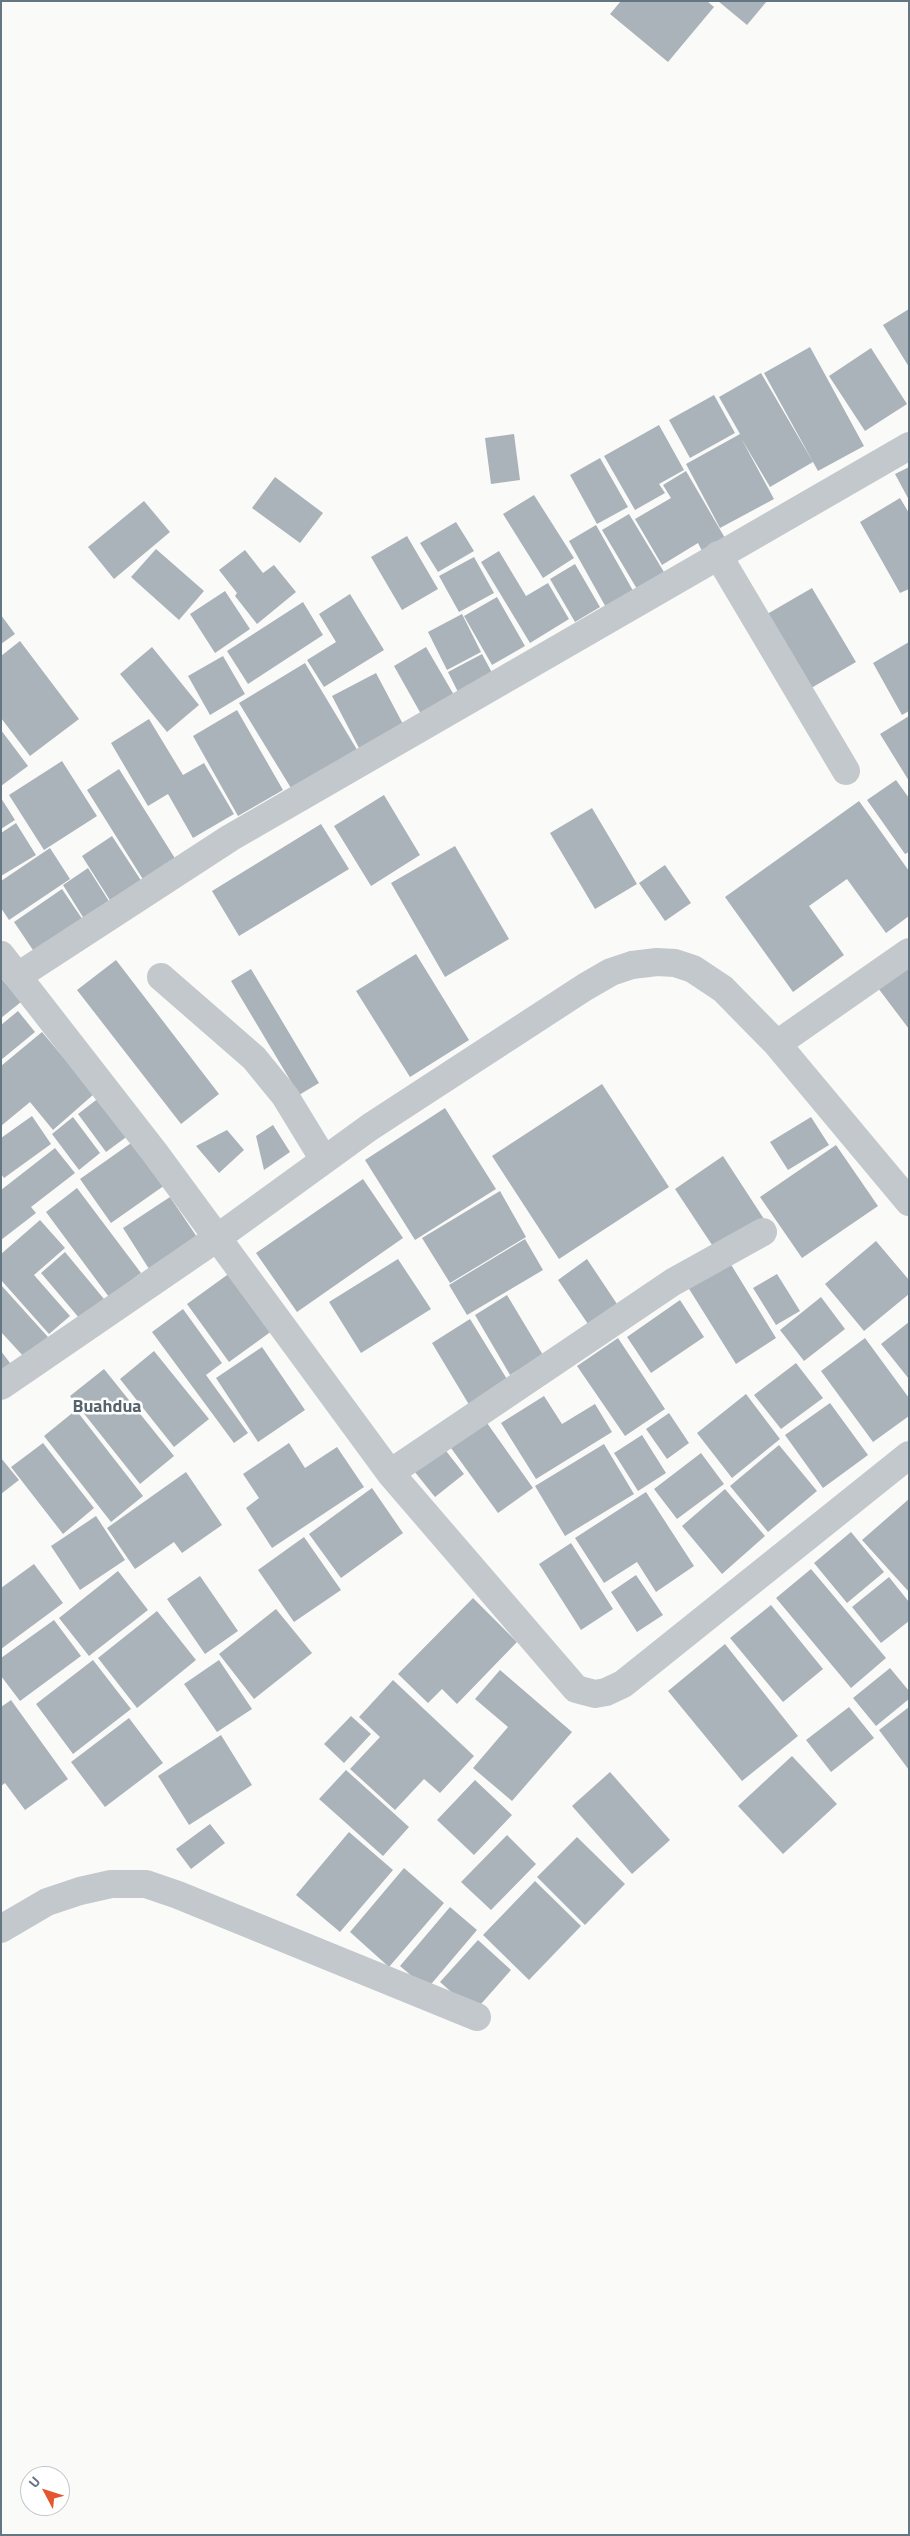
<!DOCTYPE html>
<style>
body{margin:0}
#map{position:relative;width:910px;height:2536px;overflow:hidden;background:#fafaf8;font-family:"Titillium Web",sans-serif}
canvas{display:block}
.frame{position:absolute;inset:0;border:2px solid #657683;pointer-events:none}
.north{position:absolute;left:20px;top:2466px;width:50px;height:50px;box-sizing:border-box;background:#fff;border:1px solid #c1c8cd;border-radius:50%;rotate:310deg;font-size:14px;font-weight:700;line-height:20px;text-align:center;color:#657683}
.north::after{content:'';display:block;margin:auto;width:18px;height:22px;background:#e4572e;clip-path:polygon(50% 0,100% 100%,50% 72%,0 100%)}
</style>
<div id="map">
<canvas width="910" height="2536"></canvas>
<div class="frame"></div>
<div class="north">U</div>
</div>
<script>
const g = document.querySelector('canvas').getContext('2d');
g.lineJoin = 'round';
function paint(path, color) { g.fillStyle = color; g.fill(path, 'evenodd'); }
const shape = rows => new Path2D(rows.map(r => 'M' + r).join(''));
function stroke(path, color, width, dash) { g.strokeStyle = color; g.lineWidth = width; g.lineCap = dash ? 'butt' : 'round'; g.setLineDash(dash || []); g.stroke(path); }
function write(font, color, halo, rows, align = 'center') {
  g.font = font + ' "Titillium Web",sans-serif'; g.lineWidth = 5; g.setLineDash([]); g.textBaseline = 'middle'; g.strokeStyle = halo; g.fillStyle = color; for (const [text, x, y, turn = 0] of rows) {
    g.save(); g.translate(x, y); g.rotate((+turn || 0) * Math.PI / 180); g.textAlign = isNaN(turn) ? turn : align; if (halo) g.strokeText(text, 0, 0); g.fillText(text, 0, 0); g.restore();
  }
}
paint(shape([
 [621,1,707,1,714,7,668,62,610,14],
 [718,1,767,1,747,25],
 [909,309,909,367,883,325],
 [810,347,864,446,818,471,764,373],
 [871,348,907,404,865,431,829,376],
 [761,373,813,462,770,487,741,438,774,499,720,528,686,464,740,434,719,397],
 [714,395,735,433,690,458,669,420],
 [659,425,684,470,659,484,665,493,635,510,604,456],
 [514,434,520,480,491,484,485,438],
 [600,458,628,507,597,524,570,475],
 [909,467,909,500,895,474],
 [686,471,725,538,702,551,698,543,662,565,635,519,671,498,663,485],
 [275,477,323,513,300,543,252,508],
 [534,495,574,558,543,578,503,514],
 [900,498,909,513,909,589,900,593,860,522],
 [144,501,170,532,114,579,88,547],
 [629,514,667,577,640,594,602,530],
 [456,522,474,551,438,572,420,543],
 [596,525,636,596,608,611,569,541],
 [407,536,438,589,402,610,371,557],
 [156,549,204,591,179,620,131,577],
 [245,550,263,573,274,565,296,592,257,624,235,596,237,593,219,570],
 [499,551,526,596,548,583,569,619,530,643,481,562],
 [474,557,494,593,459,612,439,576],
 [575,564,600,607,575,622,550,579],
 [812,588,856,662,806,691,762,617],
 [225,591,250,629,215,653,190,614],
 [350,594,384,650,324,687,307,660,336,642,319,614],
 [497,597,525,646,492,665,464,616],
 [303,602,323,635,248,684,227,651],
 [462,614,481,652,447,670,428,632],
 [1,615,15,634,1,644],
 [20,641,79,719,30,756,1,718,1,656],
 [909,642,909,711,902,715,873,663],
 [152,647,199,705,167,732,120,674],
 [426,647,454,695,421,714,394,666],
 [482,654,497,682,462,700,448,672],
 [223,656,245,694,210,715,188,676],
 [305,663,359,753,294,793,239,703],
 [376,673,404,726,360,750,332,696],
 [237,710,283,790,238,816,193,736],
 [909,716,909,781,880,734],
 [149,719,183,775,204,763,234,814,193,838,168,794,148,806,111,743],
 [1,730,28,766,1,786],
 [62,761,97,816,44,850,9,795],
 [119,769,176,860,144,881,87,790],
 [896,780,909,798,909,852,905,854,867,800],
 [384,795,420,855,371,886,334,826],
 [1,798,15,820,1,829],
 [859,801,909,871,909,916,886,933,847,879,809,906,844,955,793,992,725,897],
 [592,808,637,884,595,909,550,833],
 [16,823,36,855,1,876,1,833],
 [321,824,349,869,239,936,212,891],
 [112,836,144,885,113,905,82,856],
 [455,846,509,939,445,977,391,883],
 [50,848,70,879,9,920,1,908,1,881],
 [665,865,691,903,665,921,639,883],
 [88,868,112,906,86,922,63,885],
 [62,889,85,923,37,956,14,922],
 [416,954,469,1040,410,1077,356,991],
 [116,960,219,1094,181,1124,77,990],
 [909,965,909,1029,878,988],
 [251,969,319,1083,299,1095,231,981],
 [1,978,21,1002,1,1018],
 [18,1011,35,1032,1,1060,1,1025],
 [42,1032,94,1094,53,1130,30,1102,1,1126,1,1066],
 [602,1084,669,1187,559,1259,492,1156],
 [100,1097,129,1135,106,1152,78,1114],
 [445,1108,496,1189,415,1240,365,1160],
 [32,1116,51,1144,4,1178,1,1174,1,1138],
 [73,1117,100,1153,79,1170,52,1134],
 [811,1117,829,1145,788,1170,770,1142],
 [273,1125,290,1152,264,1170,256,1136],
 [227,1130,244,1150,219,1173,196,1146],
 [134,1141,165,1185,111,1223,80,1179],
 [836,1145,878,1206,802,1258,760,1197],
 [55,1148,75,1173,31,1207,36,1213,1,1240,1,1190],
 [723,1156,764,1219,716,1251,675,1189],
 [363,1179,403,1238,297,1312,256,1253],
 [77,1188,141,1273,109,1297,46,1212],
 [500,1191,526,1237,450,1283,422,1238],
 [170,1197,199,1240,151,1272,123,1228],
 [40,1220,65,1248,34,1275,70,1316,49,1334,1,1280,1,1254],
 [525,1239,543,1270,467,1315,449,1285],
 [876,1241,909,1280,909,1294,864,1331,825,1284],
 [65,1252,104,1299,80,1319,41,1273],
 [727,1258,776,1338,736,1364,686,1284],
 [398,1259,431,1309,361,1353,329,1302],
 [587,1259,617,1304,588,1324,558,1280],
 [234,1270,276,1328,229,1362,187,1304],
 [777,1274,800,1311,776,1325,753,1288],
 [1,1285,48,1337,25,1358,1,1332],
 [507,1295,543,1355,510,1375,475,1315],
 [821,1297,845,1329,804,1361,780,1330],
 [680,1300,704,1337,651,1373,627,1337],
 [183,1309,222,1363,206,1375,248,1433,234,1443,152,1332],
 [470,1319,510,1384,471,1408,432,1343],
 [909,1322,909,1379,881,1344],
 [618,1338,665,1409,625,1436,577,1366],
 [865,1338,909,1398,909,1416,873,1442,821,1371],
 [262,1347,305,1410,258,1442,216,1378],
 [1,1351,13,1367,1,1375],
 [154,1351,209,1419,174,1447,120,1379],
 [796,1363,823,1398,781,1429,754,1395],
 [104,1369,174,1456,140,1484,70,1396],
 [746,1394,780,1439,732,1478,697,1433],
 [544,1396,562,1424,595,1404,612,1432,536,1479,501,1423],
 [830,1403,868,1455,823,1488,785,1435],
 [76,1410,143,1496,111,1522,44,1436],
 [669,1413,689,1443,667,1459,646,1429],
 [487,1423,533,1488,498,1513,451,1448],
 [642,1435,666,1473,638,1491,614,1453],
 [43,1443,94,1508,63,1534,11,1467],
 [289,1443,305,1468,337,1447,364,1487,272,1548,246,1508,259,1498,243,1474],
 [604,1444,634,1494,565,1536,535,1486],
 [779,1445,817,1491,768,1532,730,1486],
 [443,1447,464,1474,435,1497,414,1471],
 [701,1453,724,1484,677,1519,654,1489],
 [1,1458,19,1480,1,1494],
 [186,1472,222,1525,182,1553,174,1542,135,1569,107,1528],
 [372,1488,403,1533,341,1578,309,1534],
 [725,1489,765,1536,722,1574,682,1526],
 [646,1492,694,1566,656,1592,637,1562,604,1583,575,1538],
 [909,1499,909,1592,862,1540],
 [96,1516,125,1560,80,1590,51,1546],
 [851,1532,884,1572,847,1603,814,1563],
 [304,1537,341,1590,294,1622,258,1570],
 [571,1543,613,1609,581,1630,539,1564],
 [34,1564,63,1603,1,1649,1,1588],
 [811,1569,886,1658,851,1688,776,1598],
 [118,1571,148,1610,89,1656,59,1618],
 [636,1575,663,1615,637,1632,611,1592],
 [200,1576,238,1631,205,1654,167,1599],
 [889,1577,909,1602,909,1621,881,1643,852,1607],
 [473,1598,517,1642,457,1704,442,1689,428,1703,398,1674],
 [771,1605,823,1669,783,1702,730,1638],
 [276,1609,312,1653,254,1699,219,1654],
 [157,1611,196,1660,137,1708,98,1658],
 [54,1620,81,1656,20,1701,1,1676,1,1658],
 [725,1644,798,1736,742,1781,668,1691],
 [93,1660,131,1709,73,1754,36,1704],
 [219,1660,252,1709,217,1732,184,1684],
 [890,1668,909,1691,909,1699,876,1726,853,1698],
 [500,1670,572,1732,512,1801,473,1768,508,1727,475,1699],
 [393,1680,474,1756,440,1793,424,1779,395,1810,350,1769,380,1737,359,1717],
 [11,1700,68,1779,25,1810,5,1783,1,1786,1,1707],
 [849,1707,874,1738,831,1772,806,1740],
 [909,1707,909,1770,879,1730],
 [351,1716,371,1734,344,1763,324,1744],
 [129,1718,163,1763,105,1807,71,1762],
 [221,1735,252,1785,189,1825,158,1776],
 [792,1756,837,1804,783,1854,738,1806],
 [346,1770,409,1827,383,1856,319,1799],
 [610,1772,670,1840,632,1874,572,1806],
 [475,1780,512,1815,474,1855,437,1820],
 [210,1824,225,1843,191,1869,176,1849],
 [349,1832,393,1870,340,1932,296,1895],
 [507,1835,536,1864,491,1910,461,1882],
 [577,1837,625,1884,585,1925,537,1877],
 [404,1868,444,1903,389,1967,350,1932],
 [535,1881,581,1926,529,1980,483,1935],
 [450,1907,477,1930,427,1989,400,1966],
 [478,1940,511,1970,474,2012,440,1982]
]), '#aab3b9');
stroke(shape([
 [718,555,846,771],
 [1,955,155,1153,390,1473,576,1689,595,1694,606,1692,623,1684,909,1455],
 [18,976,230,838,909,446],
 [161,977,254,1058,285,1096,324,1160],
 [777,1044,909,952],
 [1,1386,217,1238,370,1127,585,987,611,972,632,965,657,962,675,963,693,969,723,989,777,1044,909,1202],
 [390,1473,673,1282,763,1232],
 [1,1929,47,1902,80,1891,111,1884,146,1884,178,1895,477,2017]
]), '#c3c8cc', 28);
write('bold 18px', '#57646e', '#fff', [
 ["Buahdua",107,1408]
]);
</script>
